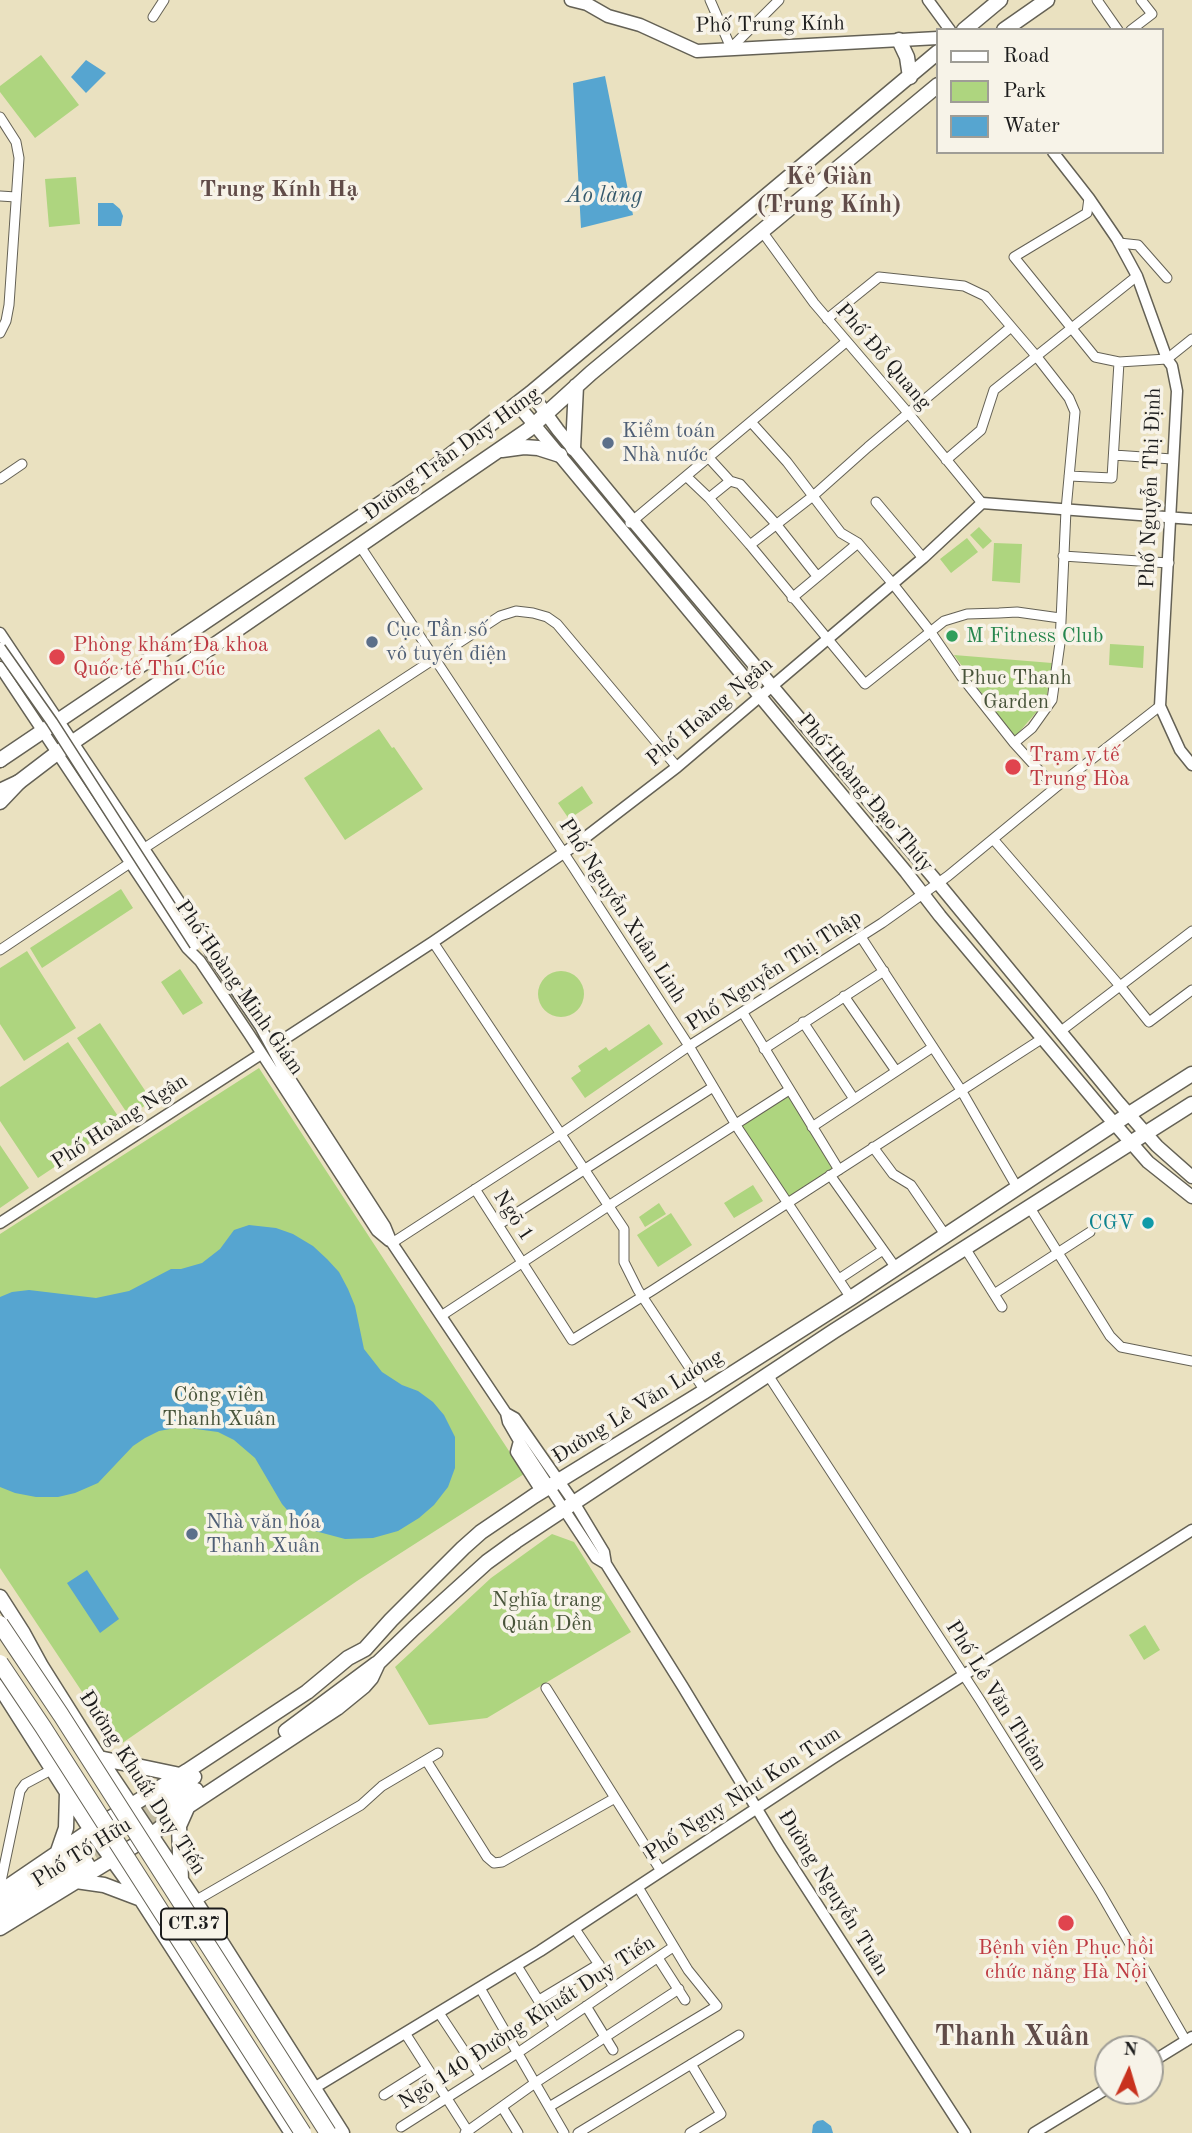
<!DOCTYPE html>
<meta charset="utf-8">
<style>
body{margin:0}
#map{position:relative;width:1192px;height:2133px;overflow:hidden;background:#eae1c0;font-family:"Old Standard TT",serif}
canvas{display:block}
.legend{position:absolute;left:936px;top:28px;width:228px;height:126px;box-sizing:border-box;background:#f7f3e8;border:2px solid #9f9d96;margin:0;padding:9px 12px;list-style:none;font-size:21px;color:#1c1c1c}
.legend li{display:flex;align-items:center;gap:14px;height:35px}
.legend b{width:35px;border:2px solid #9f9d96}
.north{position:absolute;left:1094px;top:2035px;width:70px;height:70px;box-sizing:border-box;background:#f7f3e8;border:2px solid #9f9d96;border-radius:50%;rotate:4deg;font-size:19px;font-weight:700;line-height:28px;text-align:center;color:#1c1c1c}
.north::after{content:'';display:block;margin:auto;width:24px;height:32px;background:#c8321e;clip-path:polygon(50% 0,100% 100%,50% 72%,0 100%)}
</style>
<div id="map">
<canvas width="1192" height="2133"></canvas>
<ul class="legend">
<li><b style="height:9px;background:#fff"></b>Road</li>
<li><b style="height:19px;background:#aed57f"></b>Park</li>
<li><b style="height:19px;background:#56a5d0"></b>Water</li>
</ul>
<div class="north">N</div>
</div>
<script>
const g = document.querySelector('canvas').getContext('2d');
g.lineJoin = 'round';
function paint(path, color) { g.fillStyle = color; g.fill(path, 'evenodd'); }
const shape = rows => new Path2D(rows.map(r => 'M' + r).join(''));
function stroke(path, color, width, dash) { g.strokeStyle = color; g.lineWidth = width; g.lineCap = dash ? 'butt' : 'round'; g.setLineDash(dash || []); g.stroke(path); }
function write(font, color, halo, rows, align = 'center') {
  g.font = font + ' "Old Standard TT",serif'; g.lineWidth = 7; g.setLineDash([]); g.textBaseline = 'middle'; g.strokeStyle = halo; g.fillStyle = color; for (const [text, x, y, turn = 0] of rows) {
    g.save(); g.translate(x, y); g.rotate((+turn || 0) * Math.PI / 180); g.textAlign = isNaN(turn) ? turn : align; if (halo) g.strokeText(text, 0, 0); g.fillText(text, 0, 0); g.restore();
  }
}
paint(shape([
 [41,55,79,105,35,138,0,92,0,86],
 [76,177,80,224,49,227,45,179],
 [979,527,992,541,983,549,970,535],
 [967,538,978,552,951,573,940,559],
 [994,543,1022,544,1020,583,992,581],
 [1110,644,1144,646,1143,668,1109,665],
 [954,655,1052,663,1046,701,1014,738],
 [379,729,392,748,394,747,423,789,345,840,304,778],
 [582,786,593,803,569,819,558,803],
 [121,889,133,908,42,968,30,948],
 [27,951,76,1028,24,1061,0,1024,0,968],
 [180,969,203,1003,183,1015,161,982],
 '538 994a23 23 0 1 1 46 0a23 23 0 1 1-46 0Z',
 [100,1023,152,1101,129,1116,77,1038],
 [649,1024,663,1044,585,1098,571,1078,581,1071,578,1066,606,1047,609,1051],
 [68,1042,122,1122,38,1178,0,1121,0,1087],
 [259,1068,524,1474,357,1581,118,1746,0,1568,0,1234],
 [789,1090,839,1170,787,1203,735,1123],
 [0,1145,29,1188,0,1208],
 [753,1185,763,1201,734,1218,724,1203],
 [659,1203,666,1214,645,1227,639,1217],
 [671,1213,692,1245,658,1267,637,1235],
 [552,1534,574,1542,631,1632,487,1718,429,1725,395,1667,491,1578],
 [1145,1625,1160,1650,1144,1660,1129,1635]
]), '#aed57f');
paint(shape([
 [86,60,106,73,86,93,71,77],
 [605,76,633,215,581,228,573,83],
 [98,203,113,203,120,209,123,216,121,226,98,226],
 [249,1225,276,1228,293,1234,313,1246,327,1259,339,1272,348,1289,355,1306,364,1349,382,1372,402,1385,418,1391,433,1402,444,1415,455,1437,455,1468,448,1487,434,1505,419,1518,398,1531,373,1538,345,1539,315,1531,295,1519,282,1504,255,1458,234,1440,218,1432,181,1427,159,1431,145,1438,133,1446,98,1483,75,1493,58,1497,36,1497,15,1493,0,1487,0,1297,12,1292,29,1290,96,1298,129,1291,171,1269,181,1269,202,1263,220,1249,234,1230],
 [87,1570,119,1619,100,1633,67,1583],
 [823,2120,831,2126,833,2133,812,2133,813,2125,817,2121]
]), '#56a5d0');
stroke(shape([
 [71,1858,165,1797],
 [77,1866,172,1805]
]), '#c1ba9f', 14, [14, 7]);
const minor = shape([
 [710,0,731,48,779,0],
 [1097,0,1118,30],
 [153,17,164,0],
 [1131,30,1152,14,1141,0],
 [0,117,16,142,19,158,9,305,6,321,0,333],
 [0,196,16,197],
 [1089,198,1087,213,1014,257,1095,357,1119,362,1167,359,1192,339],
 [761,230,814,303,909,414,982,503],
 [1119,243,1138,245,1167,278],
 [827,319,879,277,964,286,985,296,1037,357,1069,398,1075,412,1066,510,1060,643,1052,700,1032,728,1014,743],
 [751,422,787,462,841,533,858,543,893,584,930,631,961,676,1014,743,1055,788],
 [1114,455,1172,459],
 [709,458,730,481,740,484,776,524,817,576],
 [946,460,981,430,994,390,1137,276],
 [1069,476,1112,478,1119,362],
 [687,477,709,498,750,545,865,684,944,621,967,614,999,613,1017,612,1060,618],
 [0,479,22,464],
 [709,498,730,481],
 [876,502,923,558],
 [630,523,846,342],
 [750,545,813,496,868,447,1011,327],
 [360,546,573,867,689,1046,739,1130,851,1298],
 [1063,556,1169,563],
 [792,598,858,543],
 [993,839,1120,986,1149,1022,1192,990],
 [143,849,500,616,516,611,533,613,547,617,557,624,677,767],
 [861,937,961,1090,1018,1189],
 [433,942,624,1229,624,1262,638,1290,705,1391],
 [0,950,130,863],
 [844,996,896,1071],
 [743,1013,839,1170],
 [803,1022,854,1099],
 [1061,1031,1192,931],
 [764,1049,884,971],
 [812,1127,933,1047],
 [873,1147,893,1174,911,1185,946,1236],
 [830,1175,896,1268],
 [475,1189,572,1340,653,1290,1043,1038],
 [1030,1208,1110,1336,1121,1347,1192,1361],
 [498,1225,713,1087],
 [392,1243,562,1133,689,1046,882,923,948,876,1055,788,1160,706],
 [965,1248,1002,1307],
 [839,1279,883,1250],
 [994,1294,1090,1232],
 [441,1316,616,1201,789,1090],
 [768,1375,980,1700,1100,1892,1186,2041],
 [546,1688,661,1871],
 [426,1760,487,1857,494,1863,502,1862,615,1798],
 [0,1886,20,1791,25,1784,53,1769],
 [195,1901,361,1805,382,1786,438,1753],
 [575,1929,614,1987],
 [658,1958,685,2000],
 [517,1966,555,2027],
 [480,1988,564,2133],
 [539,2000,599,1964],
 [586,2006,613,2050],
 [439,2013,480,2075],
 [405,2033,469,2133],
 [384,2095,427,2068],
 [502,2107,518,2133],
 [549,2107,717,2006,688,1970,638,1887],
 [401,2127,522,2050,673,1947],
 [465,2133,535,2083,679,1989],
 [578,2133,739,2035],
 [690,2133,721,2114,691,2064]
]);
const tertiary = shape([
 [928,0,950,30],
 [1053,152,1089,198,1117,239,1137,276,1167,359,1172,366,1177,391,1160,706,1180,750,1192,765],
 [0,633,205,940,210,952,260,1026,281,1065,385,1226,392,1243,506,1413,508,1422,519,1441,596,1558,606,1564,683,1687,780,1847,965,2133],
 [0,667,187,948,200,961,249,1034,377,1231,389,1241],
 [272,1047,433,942,578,843,677,767,923,558,982,503,1192,519],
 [0,1223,261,1054],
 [506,1413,515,1418,575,1504,604,1552,606,1564],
 [519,1441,516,1452,541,1491],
 [1150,2063,1192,2037],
 [314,2088,540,1951,833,1758,1192,1530],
 [1034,2133,1108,2088]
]);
const secondary = shape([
 [571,0,587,4,608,16,640,25,697,51,938,38],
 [531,393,558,430,633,521,938,883,1119,1103,1157,1146,1192,1177],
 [517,404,906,872,940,916,1106,1114,1148,1162,1192,1197]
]);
const primary = shape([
 [964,30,1000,0],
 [1004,30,1047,0],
 [899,40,907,57,910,77],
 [573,448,576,386],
 [502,450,524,447,538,448,560,455],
 [0,760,436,466,531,393,938,52],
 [0,802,19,782,57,753,528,430,591,373,938,85],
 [0,1597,23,1633,41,1666,99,1758,195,1901,342,2133],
 [0,1687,91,1830,141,1899,292,2133],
 [286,1731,376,1664],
 [99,1758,180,1775],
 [151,1792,169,1821],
 [166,1796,194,1777],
 [172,1805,196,1790],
 [73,1842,92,1872],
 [57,1854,66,1828,67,1793],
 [181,1880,179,1826,187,1808],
 [76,1881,104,1885,141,1899],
 [0,1892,91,1830,187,1771,307,1692,348,1658,365,1649,391,1620,463,1548,481,1532,534,1496,705,1391,851,1298,1129,1114,1192,1074],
 [0,1904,71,1858],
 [0,1916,77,1866],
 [0,1928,150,1836,187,1807,337,1708,364,1686,371,1678,378,1663,414,1628,487,1562,516,1541,834,1331,1192,1104]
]);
const trunk = shape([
 [0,760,1,759],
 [0,791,19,782]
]);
stroke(minor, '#646155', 11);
stroke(tertiary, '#646155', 13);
stroke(secondary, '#646155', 15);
stroke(primary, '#646155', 17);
stroke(trunk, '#646155', 17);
stroke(minor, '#fff', 9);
stroke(tertiary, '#fff', 10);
stroke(secondary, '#fff', 12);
stroke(primary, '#fff', 14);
stroke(trunk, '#fff', 14);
const tertiaryBridge = shape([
 [0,648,52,722,195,945]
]);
const motorwayBridge = shape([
 [0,1624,61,1715,328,2133],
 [0,1663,43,1727,303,2133]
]);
stroke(tertiaryBridge, '#646155', 13, []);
stroke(motorwayBridge, '#646155', 18, []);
stroke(tertiaryBridge, '#fff', 10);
stroke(motorwayBridge, '#fff', 16);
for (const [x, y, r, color] of [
 [608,443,7,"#5c6f8a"],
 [952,636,7,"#2e9e5b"],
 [372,642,7,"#5c6f8a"],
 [57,657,9,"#e0444e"],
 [1013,767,9,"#e0444e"],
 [1148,1223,7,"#0f9aa8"],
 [192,1534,7,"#5c6f8a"],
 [1066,1923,9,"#e0444e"]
]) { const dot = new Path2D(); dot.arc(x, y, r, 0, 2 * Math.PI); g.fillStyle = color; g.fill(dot); stroke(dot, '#f7f3e8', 2.5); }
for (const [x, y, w] of [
 [194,1924,66]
]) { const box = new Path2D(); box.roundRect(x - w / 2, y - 15.5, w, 31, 5); g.fillStyle = '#f7f3e8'; g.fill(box); stroke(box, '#1c1c1c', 2); }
write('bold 19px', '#1c1c1c', null, [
 ["CT.37",194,1924]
]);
write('21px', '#1c1c1c', '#f7f3e8', [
 ["Phố Trung Kính",770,25,-1],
 ["Phố Đỗ Quang",883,357,49],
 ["Đường Trần Duy Hưng",452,454,-36],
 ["Phố Nguyễn Thị Định",1151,488,-88],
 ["Phố Hoàng Ngân",710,712,-40],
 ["Phố Hoàng Đạo Thúy",865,793,50],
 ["Phố Nguyễn Xuân Linh",622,911,57],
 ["Phố Nguyễn Thị Thập",774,971,-33],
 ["Phố Hoàng Minh Giám",239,988,55],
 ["Phố Hoàng Ngân",120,1122,-33],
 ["Ngõ 1",513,1216,57],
 ["Đường Lê Văn Lương",638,1407,-32],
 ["Phố Lê Văn Thiêm",996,1696,58],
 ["Đường Khuất Duy Tiến",142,1783,57],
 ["Phố Ngụy Như Kon Tum",743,1794,-33],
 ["Phố Tố Hữu",82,1853,-32],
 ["Đường Nguyễn Tuân",833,1893,58],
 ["Ngõ 140 Đường Khuất Duy Tiến",527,2023,-33]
]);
write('21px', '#4e5e75', '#f7f3e8', [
 ["Kiểm toán",622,431],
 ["Nhà nước",622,455],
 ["Cục Tần số",386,630],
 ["vô tuyến điện",386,654],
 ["Nhà văn hóa",206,1522],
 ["Thanh Xuân",206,1546]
], 'left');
write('21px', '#27864d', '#f7f3e8', [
 ["M Fitness Club",966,636]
], 'left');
write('21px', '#be3a42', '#f7f3e8', [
 ["Phòng khám Đa khoa",73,645],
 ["Quốc tế Thu Cúc",73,669],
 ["Trạm y tế",1029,755],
 ["Trung Hòa",1029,779],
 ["Bệnh viện Phục hồi",1066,1948,"center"],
 ["chức năng Hà Nội",1066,1972,"center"]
], 'left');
write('21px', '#48543a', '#f7f3e8', [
 ["Phuc Thanh",1016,678],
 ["Garden",1016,702],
 ["Công viên",219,1395],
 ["Thanh Xuân",219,1419],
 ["Nghĩa trang",547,1600],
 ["Quán Dền",547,1624]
]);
write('21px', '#0d838f', '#f7f3e8', [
 ["CGV",1134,1223]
], 'right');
write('bold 23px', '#614c49', '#f7f3e8', [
 ["Trung Kính Hạ",279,190]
]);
write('italic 23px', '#365a6d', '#f7f3e8', [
 ["Ao làng",604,196]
]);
write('bold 24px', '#614c49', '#f7f3e8', [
 ["Kẻ Giàn",829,178],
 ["(Trung Kính)",829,206]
]);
write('bold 28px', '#614c49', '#f7f3e8', [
 ["Thanh Xuân",1012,2038]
]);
</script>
